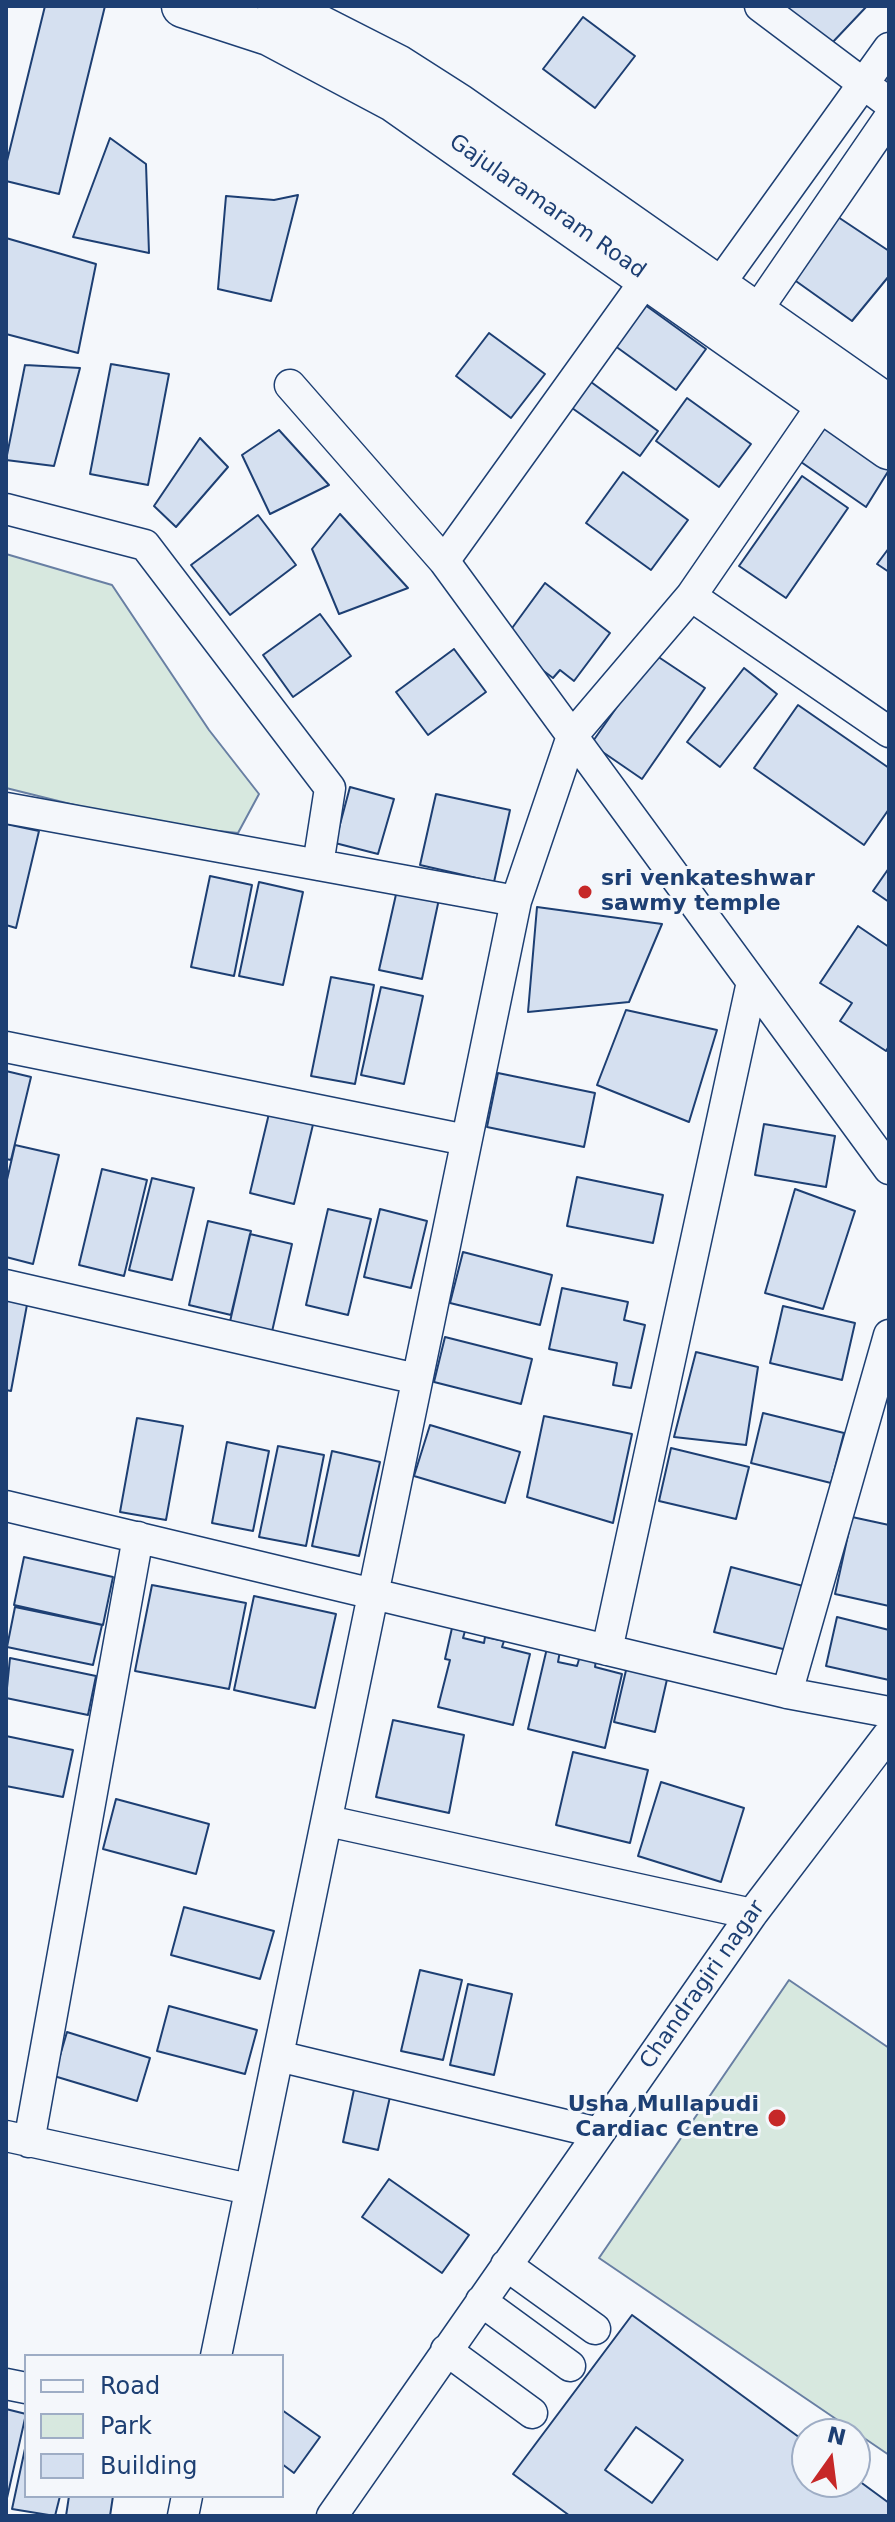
<!DOCTYPE html>
<style>
body{margin:0}
#map{position:relative;width:895px;height:2522px;overflow:hidden;background:#f4f7fb;font-family:"DejaVu Sans",sans-serif}
canvas{display:block}
.frame{position:absolute;inset:0;border:8px solid #1d3f73;pointer-events:none}
.legend{position:absolute;left:24px;top:2354px;width:260px;height:144px;box-sizing:border-box;background:#f4f7fb;border:2px solid #9eadc5;margin:0;padding:10px 14px;list-style:none;font-size:24px;color:#1d3f73}
.legend li{display:flex;align-items:center;gap:16px;height:40px}
.legend b{width:40px;border:2px solid #9eadc5}
.north{position:absolute;left:791px;top:2418px;width:80px;height:80px;box-sizing:border-box;background:#f4f7fb;border:2px solid #9eadc5;border-radius:50%;rotate:14deg;font-size:22px;font-weight:700;line-height:32px;text-align:center;color:#1d3f73}
.north::after{content:'';display:block;margin:auto;width:28px;height:36px;background:#c62828;clip-path:polygon(50% 0,100% 100%,50% 72%,0 100%)}
</style>
<div id="map">
<canvas width="895" height="2522"></canvas>
<div class="frame"></div>
<ul class="legend">
<li><b style="height:10px;background:#f4f7fb"></b>Road</li>
<li><b style="height:22px;background:#d7e8df"></b>Park</li>
<li><b style="height:22px;background:#d5e0f0"></b>Building</li>
</ul>
<div class="north">N</div>
</div>
<script>
const g = document.querySelector('canvas').getContext('2d');
g.lineJoin = 'round';
function paint(path, color) { g.fillStyle = color; g.fill(path, 'evenodd'); }
const shape = rows => new Path2D(rows.map(r => 'M' + r).join(''));
function stroke(path, color, width, dash) { g.strokeStyle = color; g.lineWidth = width; g.lineCap = dash ? 'butt' : 'round'; g.setLineDash(dash || []); g.stroke(path); }
function write(font, color, halo, rows, align = 'center') {
  g.font = font + ' "DejaVu Sans",sans-serif'; g.lineWidth = 6; g.setLineDash([]); g.textBaseline = 'middle'; g.strokeStyle = halo; g.fillStyle = color; for (const [text, x, y, turn = 0] of rows) {
    g.save(); g.translate(x, y); g.rotate((+turn || 0) * Math.PI / 180); g.textAlign = isNaN(turn) ? turn : align; if (halo) g.strokeText(text, 0, 0); g.fillText(text, 0, 0); g.restore();
  }
}
const green = shape([
 [6,554,112,585,209,730,259,794,238,833,151,824,6,788,6,554],
 [789,1980,889,2048,889,2455,599,2258,789,1980]
]);
paint(green, '#d7e8df');
stroke(green, '#687fa3', 2);
const building = shape([
 [45,6,105,6,59,194,6,181,6,165,45,6],
 [784,6,867,6,831,44,784,6],
 [583,17,635,56,595,108,543,69,583,17],
 [110,138,146,164,149,253,73,237,110,138],
 [298,195,271,301,218,289,226,196,274,200,298,195],
 [838,217,889,251,889,276,852,321,793,279,838,217],
 [6,238,96,264,78,353,6,334,6,238],
 [641,302,706,349,676,390,611,343,641,302],
 [489,333,545,374,511,418,456,376,489,333],
 [111,364,169,374,148,485,90,474,111,364],
 [25,365,80,368,54,466,6,460,25,365],
 [591,382,658,431,640,456,572,408,591,382],
 [687,398,751,444,719,487,656,441,687,398],
 [826,426,889,470,866,507,801,462,826,426],
 [279,430,329,485,270,514,242,455,279,430],
 [200,438,228,467,176,527,154,506,200,438],
 [623,472,688,520,651,570,586,523,623,472],
 [802,476,848,508,786,598,739,566,802,476],
 [340,514,408,588,339,614,312,549,340,514],
 [258,515,296,565,230,615,191,565,258,515],
 [889,548,889,572,877,564,889,548],
 [545,583,610,633,574,681,560,670,553,678,521,654,507,635,545,583],
 [320,614,351,656,293,697,263,655,320,614],
 [454,649,486,692,428,735,396,692,454,649],
 [654,654,705,688,642,779,591,744,654,654],
 [744,668,777,694,720,767,687,742,744,668],
 [798,705,889,768,889,809,864,845,754,768,798,705],
 [350,787,394,799,378,854,335,843,350,787],
 [436,794,510,810,494,882,420,865,436,794],
 [6,824,39,831,16,928,6,925,6,824],
 [889,868,889,902,873,891,889,868],
 [210,876,252,885,234,976,191,967,210,876],
 [259,882,303,892,283,985,239,976,259,882],
 [397,890,439,899,422,979,379,970,397,890],
 [537,907,662,924,629,1002,528,1012,537,907],
 [858,926,889,947,889,1046,886,1051,840,1021,852,1003,820,983,858,926],
 [331,977,374,985,355,1084,311,1076,331,977],
 [381,987,423,996,404,1084,361,1075,381,987],
 [626,1010,717,1030,689,1122,597,1085,626,1010],
 [6,1071,31,1077,11,1160,6,1159,6,1071],
 [498,1073,595,1093,584,1147,487,1127,498,1073],
 [272,1101,316,1112,294,1204,250,1193,272,1101],
 [764,1124,835,1136,826,1187,755,1175,764,1124],
 [15,1145,59,1155,33,1264,6,1257,6,1184,15,1145],
 [102,1169,147,1180,124,1276,79,1265,102,1169],
 [577,1177,663,1195,653,1243,567,1226,577,1177],
 [152,1178,194,1188,172,1280,129,1270,152,1178],
 [795,1189,855,1211,823,1309,765,1293,795,1189],
 [328,1209,371,1219,348,1315,306,1305,328,1209],
 [380,1209,427,1221,411,1288,364,1277,380,1209],
 [208,1221,251,1231,231,1315,189,1305,208,1221],
 [250,1234,292,1244,271,1336,229,1326,250,1234],
 [463,1252,552,1275,540,1325,450,1303,463,1252],
 [562,1288,628,1302,624,1320,645,1325,631,1388,613,1385,617,1363,549,1349,562,1288],
 [6,1290,29,1294,11,1391,6,1390,6,1290],
 [783,1306,855,1323,842,1380,770,1363,783,1306],
 [445,1337,532,1359,521,1404,434,1382,445,1337],
 [696,1352,758,1367,746,1445,674,1437,696,1352],
 [763,1413,844,1433,831,1483,751,1463,763,1413],
 [544,1416,632,1434,613,1523,527,1497,544,1416],
 [137,1418,183,1426,166,1520,120,1512,137,1418],
 [430,1425,520,1452,505,1503,414,1476,430,1425],
 [227,1442,269,1451,253,1531,212,1523,227,1442],
 [278,1446,324,1455,306,1546,259,1537,278,1446],
 [671,1448,749,1467,736,1519,659,1501,671,1448],
 [332,1451,380,1462,359,1556,312,1546,332,1451],
 [852,1517,889,1525,889,1606,835,1594,852,1517],
 [24,1557,113,1577,103,1625,14,1605,24,1557],
 [731,1567,803,1586,787,1650,714,1632,731,1567],
 [152,1585,246,1603,229,1689,135,1671,152,1585],
 [254,1596,336,1614,315,1708,234,1690,254,1596],
 [15,1607,102,1625,93,1665,7,1647,15,1607],
 [837,1617,889,1630,889,1680,826,1666,837,1617],
 [452,1628,465,1631,463,1638,484,1643,485,1637,504,1641,502,1647,530,1654,513,1725,438,1707,450,1660,445,1659,452,1628],
 [547,1648,560,1651,558,1662,577,1666,580,1656,596,1660,595,1667,622,1674,605,1748,528,1729,547,1648],
 [10,1658,96,1676,88,1715,6,1698,10,1658],
 [627,1666,668,1675,655,1732,614,1722,627,1666],
 [393,1720,464,1735,449,1813,376,1797,393,1720],
 [6,1736,73,1750,63,1797,6,1786,6,1736],
 [573,1752,648,1770,630,1843,556,1825,573,1752],
 [661,1782,744,1808,721,1882,638,1856,661,1782],
 [116,1799,209,1824,196,1874,103,1849,116,1799],
 [184,1907,274,1931,260,1979,171,1955,184,1907],
 [420,1970,462,1980,443,2060,401,2051,420,1970],
 [468,1984,512,1994,494,2075,450,2065,468,1984],
 [169,2006,257,2030,245,2074,157,2051,169,2006],
 [67,2032,150,2058,137,2101,54,2076,67,2032],
 [356,2080,392,2088,378,2150,343,2142,356,2080],
 [389,2179,469,2235,442,2273,362,2217,389,2179],
 [632,2315,807,2443,807,2482,855,2482,855,2478,889,2503,889,2516,570,2516,513,2474,632,2315],
 [636,2427,683,2460,652,2503,605,2470,636,2427],
 [6,2409,26,2414,7,2498,6,2498,6,2409],
 [282,2410,320,2437,294,2473,282,2464,282,2410],
 [26,2444,26,2496,60,2496,55,2516,12,2509,26,2444],
 [69,2496,113,2496,110,2516,66,2516,69,2496]
]);
paint(building, '#d5e0f0');
stroke(building, '#1d3f73', 2);
const minor = shape([
 [760,6,889,103],
 [718,286,889,48],
 [755,313,889,118],
 [290,385,444,561,889,1169],
 [6,509,145,545,330,788,318,865],
 [444,561,648,277],
 [691,596,889,732],
 [6,808,516,901],
 [6,1047,466,1140],
 [6,1285,417,1379],
 [6,1506,787,1693,889,1712],
 [607,1650,752,982],
 [787,1693,889,1335],
 [328,1821,752,1914],
 [278,2056,599,2133],
 [6,2136,249,2189],
 [29,2142,138,1537],
 [506,2265,595,2329],
 [481,2301,570,2366],
 [446,2350,532,2413],
 [216,2356,516,901,572,736,691,596,825,401],
 [6,2384,26,2388],
 [183,2516,187,2496],
 [332,2516,752,1914,889,1734]
]);
const secondary = shape([
 [183,6,269,34,395,101,889,448],
 [279,6,397,66,458,105,889,407]
]);
stroke(minor, '#1d3f73', 33);
stroke(secondary, '#1d3f73', 45);
stroke(minor, '#f4f7fb', 30);
stroke(secondary, '#f4f7fb', 42);
for (const [x, y, r, color] of [
 [585,892,8,"#c62828"],
 [777,2118,10,"#c62828"]
]) { const dot = new Path2D(); dot.arc(x, y, r, 0, 2 * Math.PI); g.fillStyle = color; g.fill(dot); stroke(dot, '#f4f7fb', 3); }
write('22px', '#1d3f73', '#f4f7fb', [
 ["Gajularamaram Road",547,207,35],
 ["Chandragiri nagar",703,1985,-55]
]);
write('bold 22px', '#1d3f73', '#f4f7fb', [
 ["sri venkateshwar",601,879],
 ["sawmy temple",601,904],
 ["Usha Mullapudi",759,2105,"right"],
 ["Cardiac Centre",759,2130,"right"]
], 'left');
</script>
